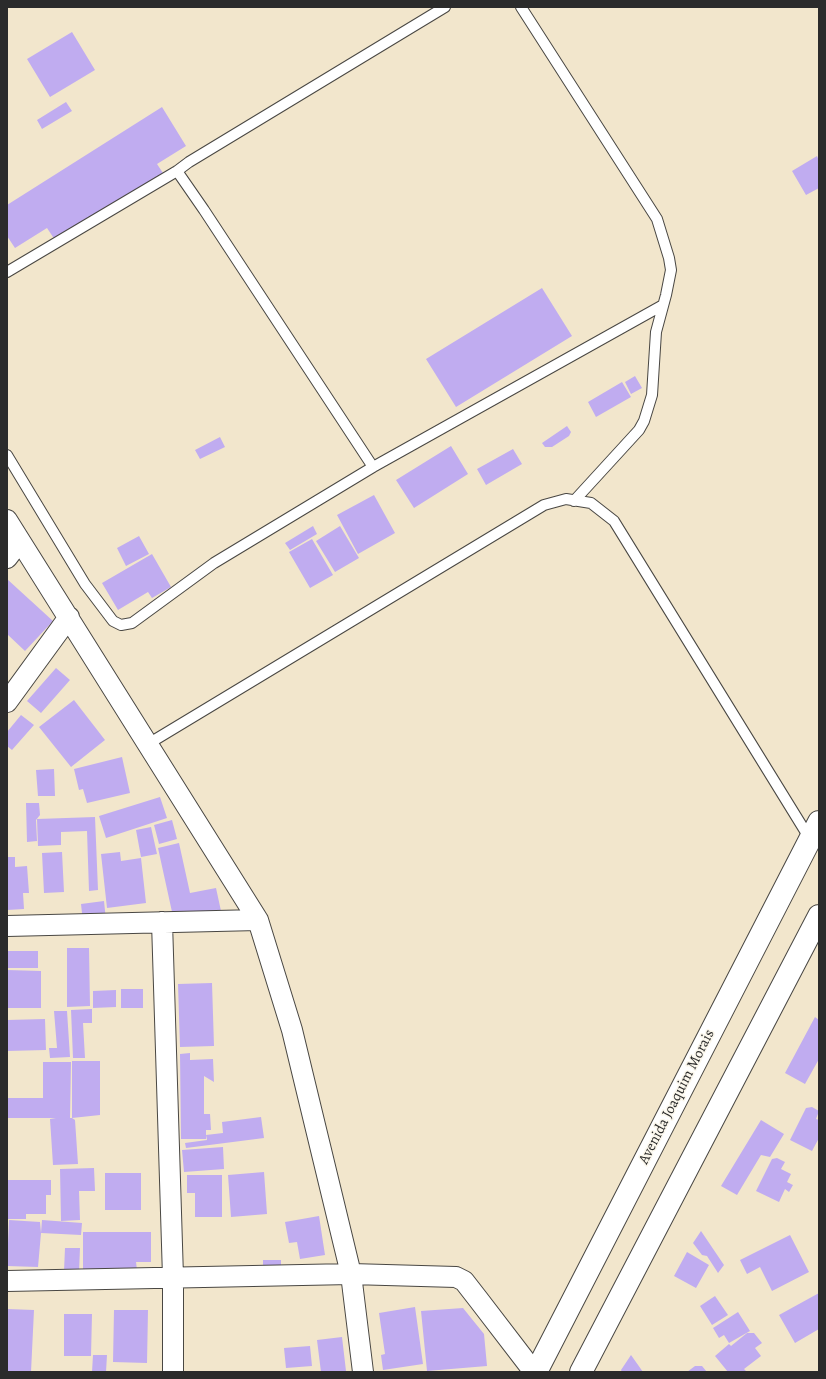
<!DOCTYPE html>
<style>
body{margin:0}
#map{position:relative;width:826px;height:1379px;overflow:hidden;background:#f2e6cc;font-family:Alegreya,serif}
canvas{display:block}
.frame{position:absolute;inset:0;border:8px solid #2b2b2b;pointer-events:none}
</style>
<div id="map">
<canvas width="826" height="1379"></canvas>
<div class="frame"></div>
</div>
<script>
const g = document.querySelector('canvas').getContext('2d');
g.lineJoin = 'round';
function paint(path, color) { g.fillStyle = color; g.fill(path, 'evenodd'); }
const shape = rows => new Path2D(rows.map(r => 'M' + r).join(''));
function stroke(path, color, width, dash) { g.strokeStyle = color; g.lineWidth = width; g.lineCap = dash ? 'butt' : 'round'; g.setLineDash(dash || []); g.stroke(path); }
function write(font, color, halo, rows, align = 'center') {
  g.font = font + ' Alegreya,serif'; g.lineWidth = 3; g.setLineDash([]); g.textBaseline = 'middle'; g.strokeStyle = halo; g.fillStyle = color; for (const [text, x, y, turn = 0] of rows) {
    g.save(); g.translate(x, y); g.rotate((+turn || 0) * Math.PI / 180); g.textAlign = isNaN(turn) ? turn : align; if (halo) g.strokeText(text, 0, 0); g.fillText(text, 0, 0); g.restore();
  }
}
paint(shape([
 [72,32,95,70,50,97,27,59],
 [66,102,72,111,42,129,37,120],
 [162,107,186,146,157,164,163,173,55,240,47,228,15,248,7,236,7,205],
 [817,156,819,161,819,188,806,195,792,171],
 [542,288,572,336,456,407,426,359],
 [635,376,642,388,631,394,625,382],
 [622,382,631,397,596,417,588,402],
 [567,426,571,432,569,436,552,447,545,447,542,443],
 [220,437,225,447,200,459,195,450],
 [451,446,468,474,414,508,396,480],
 [513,449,522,464,486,485,477,469],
 [374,495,395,533,358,554,337,515],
 [313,526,317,534,290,550,285,543],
 [340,526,359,558,335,572,316,541],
 [139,536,149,554,126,566,117,548],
 [312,539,333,575,310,588,289,552],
 [152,554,171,587,152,598,148,592,118,610,102,583],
 [7,579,53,621,25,651,7,634],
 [56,668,70,680,41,713,27,701],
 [74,700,105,740,71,767,39,727],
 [21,715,34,725,12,750,7,746,7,732],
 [122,757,130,793,87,803,83,789,79,790,74,769],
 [54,769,55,796,38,796,36,770],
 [160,797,167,818,106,838,99,816],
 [26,803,39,803,40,815,36,820,37,841,27,842],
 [95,817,98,890,89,891,87,831,61,832,61,845,38,846,37,819],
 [172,820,177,839,159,844,154,825],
 [151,827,157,854,141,857,136,830],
 [179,843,190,893,216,888,221,911,174,921,158,848],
 [62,852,64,892,44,893,42,853],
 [120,852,121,861,141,858,146,903,107,908,101,854],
 [7,857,15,857,15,867,27,866,29,893,23,893,24,909,7,910],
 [104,901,106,920,83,922,81,904],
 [67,948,89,948,90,1006,67,1007],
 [7,951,38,951,38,968,7,968],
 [7,970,41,971,41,1008,7,1008],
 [212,983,214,1046,180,1047,178,984],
 [121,989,143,989,143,1008,121,1008],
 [116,990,116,1007,93,1008,93,991],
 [92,1009,92,1023,83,1023,85,1058,73,1058,71,1010],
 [54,1011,67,1011,70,1057,50,1058,49,1048,57,1048],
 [815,1017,819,1020,819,1059,805,1084,785,1073],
 [45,1019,46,1050,7,1051,7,1020],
 [190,1053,190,1060,213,1059,214,1082,204,1076,204,1114,210,1114,211,1130,206,1130,206,1139,181,1139,180,1054],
 [72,1061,100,1061,100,1115,72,1118,75,1120,78,1164,53,1165,50,1119,56,1118,7,1118,7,1098,43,1098,43,1062,71,1062,70,1118,72,1118],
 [812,1107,819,1111,816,1119,819,1120,819,1138,812,1151,790,1140,806,1108],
 [261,1117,264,1138,186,1148,185,1143,207,1140,206,1135,223,1133,222,1122],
 [761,1120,784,1134,770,1157,761,1155,737,1195,721,1186],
 [223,1147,224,1169,184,1172,182,1150],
 [777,1158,785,1162,781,1169,791,1174,787,1182,793,1185,789,1192,785,1189,779,1202,756,1191,772,1159],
 [94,1168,95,1191,79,1191,80,1220,61,1221,60,1169],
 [264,1172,267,1214,231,1217,228,1175],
 [105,1173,141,1173,141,1210,105,1210],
 [187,1175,222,1175,222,1217,195,1217,195,1193,187,1193],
 [7,1180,51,1180,51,1195,46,1195,46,1214,26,1214,26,1219,8,1219],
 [319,1216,325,1255,300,1259,297,1242,289,1243,285,1222],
 [9,1220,40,1222,41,1233,38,1267,7,1266],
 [42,1220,82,1223,81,1235,41,1233],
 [701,1231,724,1265,718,1273,707,1256,702,1255,693,1243],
 [83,1232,151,1232,151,1262,136,1262,137,1270,83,1270],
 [790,1235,809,1272,772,1291,760,1267,747,1274,740,1260],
 [65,1248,80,1248,79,1272,64,1271],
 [687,1252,709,1265,696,1288,674,1276],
 [263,1260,281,1260,281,1273,263,1273],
 [819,1293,819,1329,795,1343,779,1315],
 [715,1296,728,1315,712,1325,700,1306],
 [415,1307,423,1364,383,1370,381,1355,385,1354,379,1313],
 [463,1308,484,1334,487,1366,427,1371,421,1311],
 [7,1309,34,1310,31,1372,7,1372],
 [114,1310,148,1310,147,1363,113,1362],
 [738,1312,750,1331,729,1343,724,1335,719,1338,713,1328],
 [64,1314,92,1314,91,1356,64,1356],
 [747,1333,754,1333,762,1343,755,1348,761,1356,744,1369,747,1372,728,1372,715,1356,729,1344,731,1346],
 [342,1337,346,1371,321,1372,317,1340],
 [310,1346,312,1366,286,1368,284,1348],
 [93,1355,107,1355,106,1372,92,1372],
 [631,1355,643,1372,622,1372,621,1370],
 [695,1366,702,1366,707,1372,687,1372]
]), '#c0acf0');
const service = shape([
 [521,7,657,219,669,258,671,270,666,295,656,332,652,395,644,421,639,430,574,501],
 [177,171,204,210,373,467],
 [7,272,177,171,189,162,445,7],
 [7,455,85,584,113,621,121,625,132,623,214,563,373,467,663,305],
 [148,744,544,505,566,499,591,503,614,521,810,839]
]);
const minor = shape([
 [7,520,258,920,292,1030,351,1274,363,1372],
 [7,558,20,541],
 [7,702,69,617],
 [162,922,173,1277,173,1372],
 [7,926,258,920],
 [7,1281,351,1274,456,1277,464,1281,478,1299,534,1372]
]);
const tertiary = shape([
 [536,1372,819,822],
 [581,1372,819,916]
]);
stroke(service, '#494743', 12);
stroke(minor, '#494743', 22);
stroke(tertiary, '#494743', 24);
stroke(service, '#fff', 10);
stroke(minor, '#fff', 20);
stroke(tertiary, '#fff', 22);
write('15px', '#2b2b2b', '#fbf7ec', [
 ["Avenida Joaquim Morais",677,1097,-63]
]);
</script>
